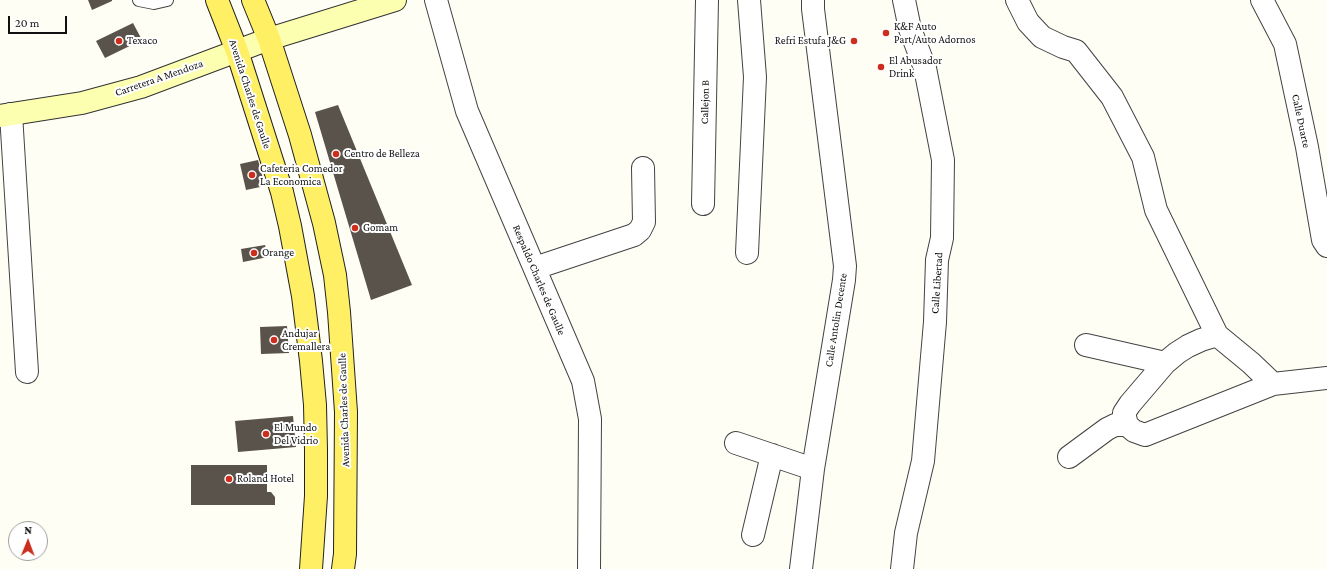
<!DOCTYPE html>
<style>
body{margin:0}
#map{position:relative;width:1327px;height:569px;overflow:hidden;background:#fffef4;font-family:"Crimson Pro",serif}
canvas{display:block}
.north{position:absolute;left:8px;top:521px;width:40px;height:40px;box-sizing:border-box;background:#fff;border:1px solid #9f9f9f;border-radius:50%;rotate:1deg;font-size:11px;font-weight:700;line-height:16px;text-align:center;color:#101010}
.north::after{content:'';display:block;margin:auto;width:14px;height:18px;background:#cc2d1d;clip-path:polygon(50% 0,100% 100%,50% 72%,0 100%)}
.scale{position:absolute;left:8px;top:16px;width:59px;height:18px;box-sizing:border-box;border:2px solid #101010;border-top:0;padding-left:5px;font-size:12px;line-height:14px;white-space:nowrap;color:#101010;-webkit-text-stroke:3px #fff;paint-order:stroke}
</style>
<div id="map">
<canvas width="1327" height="569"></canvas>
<div class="north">N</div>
<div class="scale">20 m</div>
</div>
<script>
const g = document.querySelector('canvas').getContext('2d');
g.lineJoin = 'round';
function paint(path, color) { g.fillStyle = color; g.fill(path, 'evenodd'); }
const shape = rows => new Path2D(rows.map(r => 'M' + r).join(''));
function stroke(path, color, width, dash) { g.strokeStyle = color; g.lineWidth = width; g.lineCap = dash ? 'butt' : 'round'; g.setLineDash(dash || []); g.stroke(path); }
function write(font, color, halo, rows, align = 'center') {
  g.font = font + ' "Crimson Pro",serif'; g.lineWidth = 4; g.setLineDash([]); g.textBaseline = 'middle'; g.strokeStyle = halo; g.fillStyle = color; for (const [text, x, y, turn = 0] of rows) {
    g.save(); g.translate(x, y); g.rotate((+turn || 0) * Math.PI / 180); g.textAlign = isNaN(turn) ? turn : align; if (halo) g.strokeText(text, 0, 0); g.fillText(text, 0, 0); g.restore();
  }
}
paint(shape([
 [88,0,112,0,112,1,92,10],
 [133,23,142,40,105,58,96,41],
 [338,105,412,285,371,300,315,112],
 [258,160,265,186,246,190,240,164],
 [265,245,268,257,243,262,241,249],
 [287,326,289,353,261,354,260,327],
 [293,416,296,447,238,452,235,421],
 [191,465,267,465,267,492,271,492,275,497,275,505,191,505]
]), '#5a534c');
const lane = shape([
 [139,0,154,3,167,0]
]);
const street = shape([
 [436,0,467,111,583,381,590,419,589,569],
 [1017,0,1028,22,1042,37,1063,47,1076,51,1112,97,1143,157,1156,210,1217,335,1251,363,1273,384],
 [1262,0,1285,44,1307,147,1323,240,1327,246],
 [11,114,27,372],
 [703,204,707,0],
 [747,253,755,77,749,0],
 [535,268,634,235,640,230,644,222,643,168],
 [1217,335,1201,340,1188,346,1177,353,1165,363,1130,404,1124,413,1127,425,1134,431,1145,435,1273,384,1327,378],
 [1086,345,1165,363],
 [736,443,813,469],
 [1069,457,1107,429,1115,425,1127,425],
 [753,535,772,455],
 [801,569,813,469,844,280,845,266,813,9,813,0],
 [902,569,906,533,923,461,935,322,937,260,942,238,943,160,925,68,910,29,904,0]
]);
const secondary = shape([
 [0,116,82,103,141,87,269,39,395,0]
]);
const primary = shape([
 [217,0,237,51,282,192,290,226,303,296,311,361,315,405,316,450,316,496,311,569],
 [253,0,269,39,300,135,324,223,335,275,339,312,346,412,345,554,343,569]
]);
stroke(lane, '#434343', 14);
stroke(street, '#434343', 24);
stroke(secondary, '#323232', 24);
stroke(primary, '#212121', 24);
stroke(lane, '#fff', 12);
stroke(street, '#fff', 22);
stroke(secondary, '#fcffaf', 22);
stroke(primary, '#ffef64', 22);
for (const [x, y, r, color] of [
 [886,33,4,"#cc2d1d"],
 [119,41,4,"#cc2d1d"],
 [854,41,4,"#cc2d1d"],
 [881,67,4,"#cc2d1d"],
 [336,154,4,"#cc2d1d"],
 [252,175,4,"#cc2d1d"],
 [355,228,4,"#cc2d1d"],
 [254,253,4,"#cc2d1d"],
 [274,340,4,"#cc2d1d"],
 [266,434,4,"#cc2d1d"],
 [229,479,4,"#cc2d1d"]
]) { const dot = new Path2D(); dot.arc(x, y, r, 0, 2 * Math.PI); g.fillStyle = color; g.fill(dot); stroke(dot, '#fff', 1.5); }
write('11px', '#101010', '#fff', [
 ["K&F Auto",894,27],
 ["Part/Auto Adornos",894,40],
 ["Texaco",127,41],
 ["Refri Estufa J&G",846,41,"right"],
 ["El Abusador",889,61],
 ["Drink",889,74],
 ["Centro de Belleza",344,154],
 ["Cafeteria Comedor",260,169],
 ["La Economica",260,182],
 ["Gomam",363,228],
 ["Orange",262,253],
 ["Andujar",282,334],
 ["Cremallera",282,347],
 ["El Mundo",274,428],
 ["Del Vidrio",274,441],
 ["Roland Hotel",237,479]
], 'left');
write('11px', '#101010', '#fff', [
 ["Carretera A Mendoza",159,78,-19],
 ["Avenida Charles de Gaulle",250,94,72],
 ["Callejon B",705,102,-89],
 ["Calle Duarte",1301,121,78],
 ["Respaldo Charles de Gaulle",539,280,67],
 ["Calle Libertad",937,283,-86],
 ["Calle Antolin Decente",836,320,-81],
 ["Avenida Charles de Gaulle",344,410,-92]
]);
</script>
